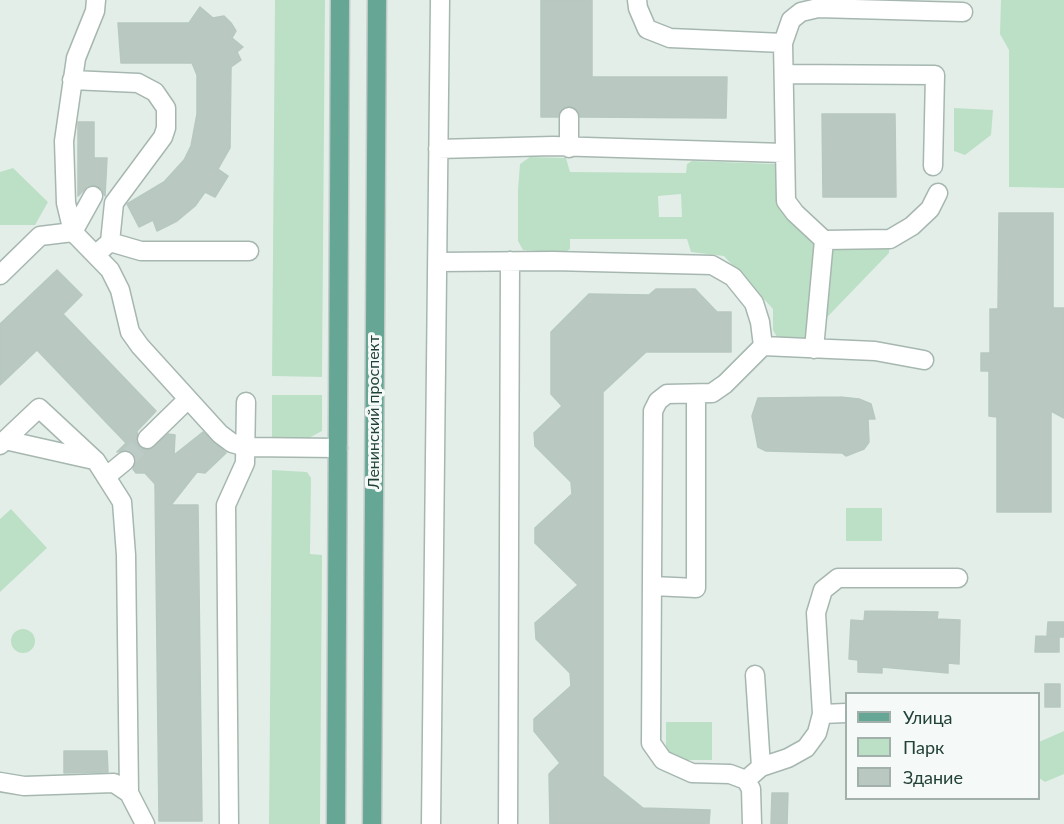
<!DOCTYPE html>
<meta charset="utf-8">
<style>
body{margin:0}
#map{position:relative;width:1064px;height:824px;overflow:hidden;background:#e4eee9;font-family:Lato,sans-serif}
canvas{display:block}
.legend{position:absolute;left:845px;top:692px;width:195px;height:108px;box-sizing:border-box;background:#f5faf8;border:2px solid #a1b0ab;margin:0;padding:8px 10px;list-style:none;font-size:18px;color:#224138}
.legend li{display:flex;align-items:center;gap:12px;height:30px}
.legend b{width:30px;border:2px solid #a1b0ab}
</style>
<div id="map">
<canvas width="1064" height="824"></canvas>
<ul class="legend">
<li><b style="height:8px;background:#66a694"></b>Улица</li>
<li><b style="height:16px;background:#bce0c5"></b>Парк</li>
<li><b style="height:16px;background:#b9c9c2"></b>Здание</li>
</ul>
</div>
<script>
const g = document.querySelector('canvas').getContext('2d');
g.lineJoin = 'round';
function paint(path, color) { g.fillStyle = color; g.fill(path, 'evenodd'); }
const shape = rows => new Path2D(rows.map(r => 'M' + r).join(''));
function stroke(path, color, width, dash) { g.strokeStyle = color; g.lineWidth = width; g.lineCap = dash ? 'butt' : 'round'; g.setLineDash(dash || []); g.stroke(path); }
function write(font, color, halo, rows, align = 'center') {
  g.font = font + ' Lato,sans-serif'; g.lineWidth = 6; g.setLineDash([]); g.textBaseline = 'middle'; g.strokeStyle = halo; g.fillStyle = color; for (const [text, x, y, turn = 0] of rows) {
    g.save(); g.translate(x, y); g.rotate((+turn || 0) * Math.PI / 180); g.textAlign = isNaN(turn) ? turn : align; if (halo) g.strokeText(text, 0, 0); g.fillText(text, 0, 0); g.restore();
  }
}
paint(shape([
 [275,0,325,0,322,377,272,376],
 [1001,0,1064,0,1064,188,1009,187,1009,50,1000,34],
 [954,108,993,110,991,135,965,155,954,151],
 [530,157,566,158,570,172,686,173,687,164,692,161,776,164,778,169,778,205,820,249,889,249,889,253,807,338,777,337,773,330,773,309,724,256,691,252,687,239,570,239,570,249,564,253,523,250,518,241,518,189,520,164],
 [681,194,682,217,659,217,658,196],
 [13,168,48,202,35,225,0,225,0,172],
 [272,395,322,395,322,431,305,440,272,439],
 [272,470,307,472,311,478,310,554,322,555,320,824,269,824],
 [846,508,882,508,882,541,846,541],
 [11,509,47,548,0,592,0,519],
 '11 641a12 12 0 1 1 24 0a12 12 0 1 1-24 0Z',
 [666,722,712,722,712,760,682,760,671,756,666,746],
 [1064,731,1064,774,1045,782,1039,778,1039,742]
]), '#bce0c5');
const building = shape([
 [541,0,592,0,592,77,727,77,726,118,580,117,578,111,570,106,563,108,558,117,541,117,541,0],
 [200,7,213,18,224,16,231,23,236,31,232,38,243,47,237,52,241,60,231,67,230,148,218,169,228,176,215,197,205,192,195,206,177,221,157,231,153,220,139,227,127,204,164,182,184,160,191,146,197,114,197,75,192,63,121,63,118,23,189,23,200,7],
 [822,114,895,114,896,197,823,197,822,114],
 [78,122,94,122,94,158,107,158,105,196,102,190,93,185,87,187,78,196,78,122],
 [999,213,1053,213,1053,308,1064,308,1064,418,1051,411,1051,512,997,512,997,417,989,416,989,371,981,371,981,353,990,353,990,309,998,309,999,213],
 [57,270,82,295,63,314,156,411,137,431,139,446,150,450,168,434,175,435,174,455,203,432,226,453,205,473,197,472,171,505,198,505,202,821,159,821,155,484,145,473,136,473,133,469,136,460,133,453,124,450,117,452,126,443,37,350,0,385,0,324,57,270],
 [656,289,695,289,717,312,731,312,731,352,646,352,603,392,603,776,643,808,710,810,709,824,550,824,549,774,560,763,534,731,534,719,571,686,570,673,536,639,535,623,578,585,535,543,535,528,572,494,571,482,535,446,534,433,562,406,551,394,551,332,589,294,649,295,656,289],
 [840,397,859,399,871,404,875,419,868,419,869,442,864,449,846,456,842,453,766,451,758,447,752,416,758,398,840,397],
 [865,611,938,612,937,619,960,620,959,664,948,663,948,673,882,667,882,673,858,672,858,660,849,659,851,620,864,621,865,611],
 [1048,622,1064,622,1064,637,1047,636,1048,622],
 [1036,636,1059,637,1059,652,1035,652,1036,636],
 [1045,684,1060,684,1060,707,1045,707,1045,684],
 [64,751,107,751,108,772,64,773,64,751],
 [772,793,788,793,787,824,771,824,772,793]
]);
paint(building, '#b9c9c2');
stroke(building, '#b6c8c0', 1.5);
stroke(shape([
 [125,461,147,439]
]), '#bdcbc6', 18, [18, 9]);
const minor = shape([
 [96,0,95,11,76,58,64,141,66,203,73,232,110,270,120,290,130,332,140,346,220,434,232,443,246,447,338,448],
 [637,0,638,8,647,29,670,38,783,43],
 [785,74,935,75,933,166],
 [72,80,138,83,155,92,166,108,166,128,163,137,114,203,110,242],
 [569,117,569,148],
 [438,149,553,146,784,153],
 [938,193,930,209,912,226,890,239,824,240,795,213,786,201,783,43,791,20,801,12,818,8,963,12],
 [102,249,110,242,141,251,249,251],
 [437,262,553,261,712,265,733,277,754,303,760,322,763,346,875,351,924,360],
 [0,275,40,236,73,232,93,196],
 [814,349,824,240],
 [147,439,187,400],
 [5,440,94,460],
 [0,445,39,408,96,461,122,502,126,555,129,793],
 [108,475,125,461],
 [652,586,696,588,696,394],
 [755,675,761,767],
 [822,714,846,713],
 [746,780,761,767,788,758,806,748,817,733,822,714,816,613,823,590,838,578,958,578],
 [0,782,24,786,114,783,129,793,145,824],
 [229,824,226,505,245,463,246,402],
 [431,824,440,0],
 [508,824,510,261],
 [752,824,751,789,746,780,730,774,692,773,663,760,651,743,653,411,658,401,667,394,712,393,725,384,763,346]
]);
const major = shape([
 [336,824,340,0],
 [372,824,377,0]
]);
stroke(minor, '#a6b7b0', 21);
stroke(major, '#c1cac7', 21);
stroke(minor, '#fff', 18);
stroke(major, '#66a694', 18);
write('16px', '#224138', '#f5faf8', [
 ["Ленинский проспект",374,412,-90]
]);
</script>
